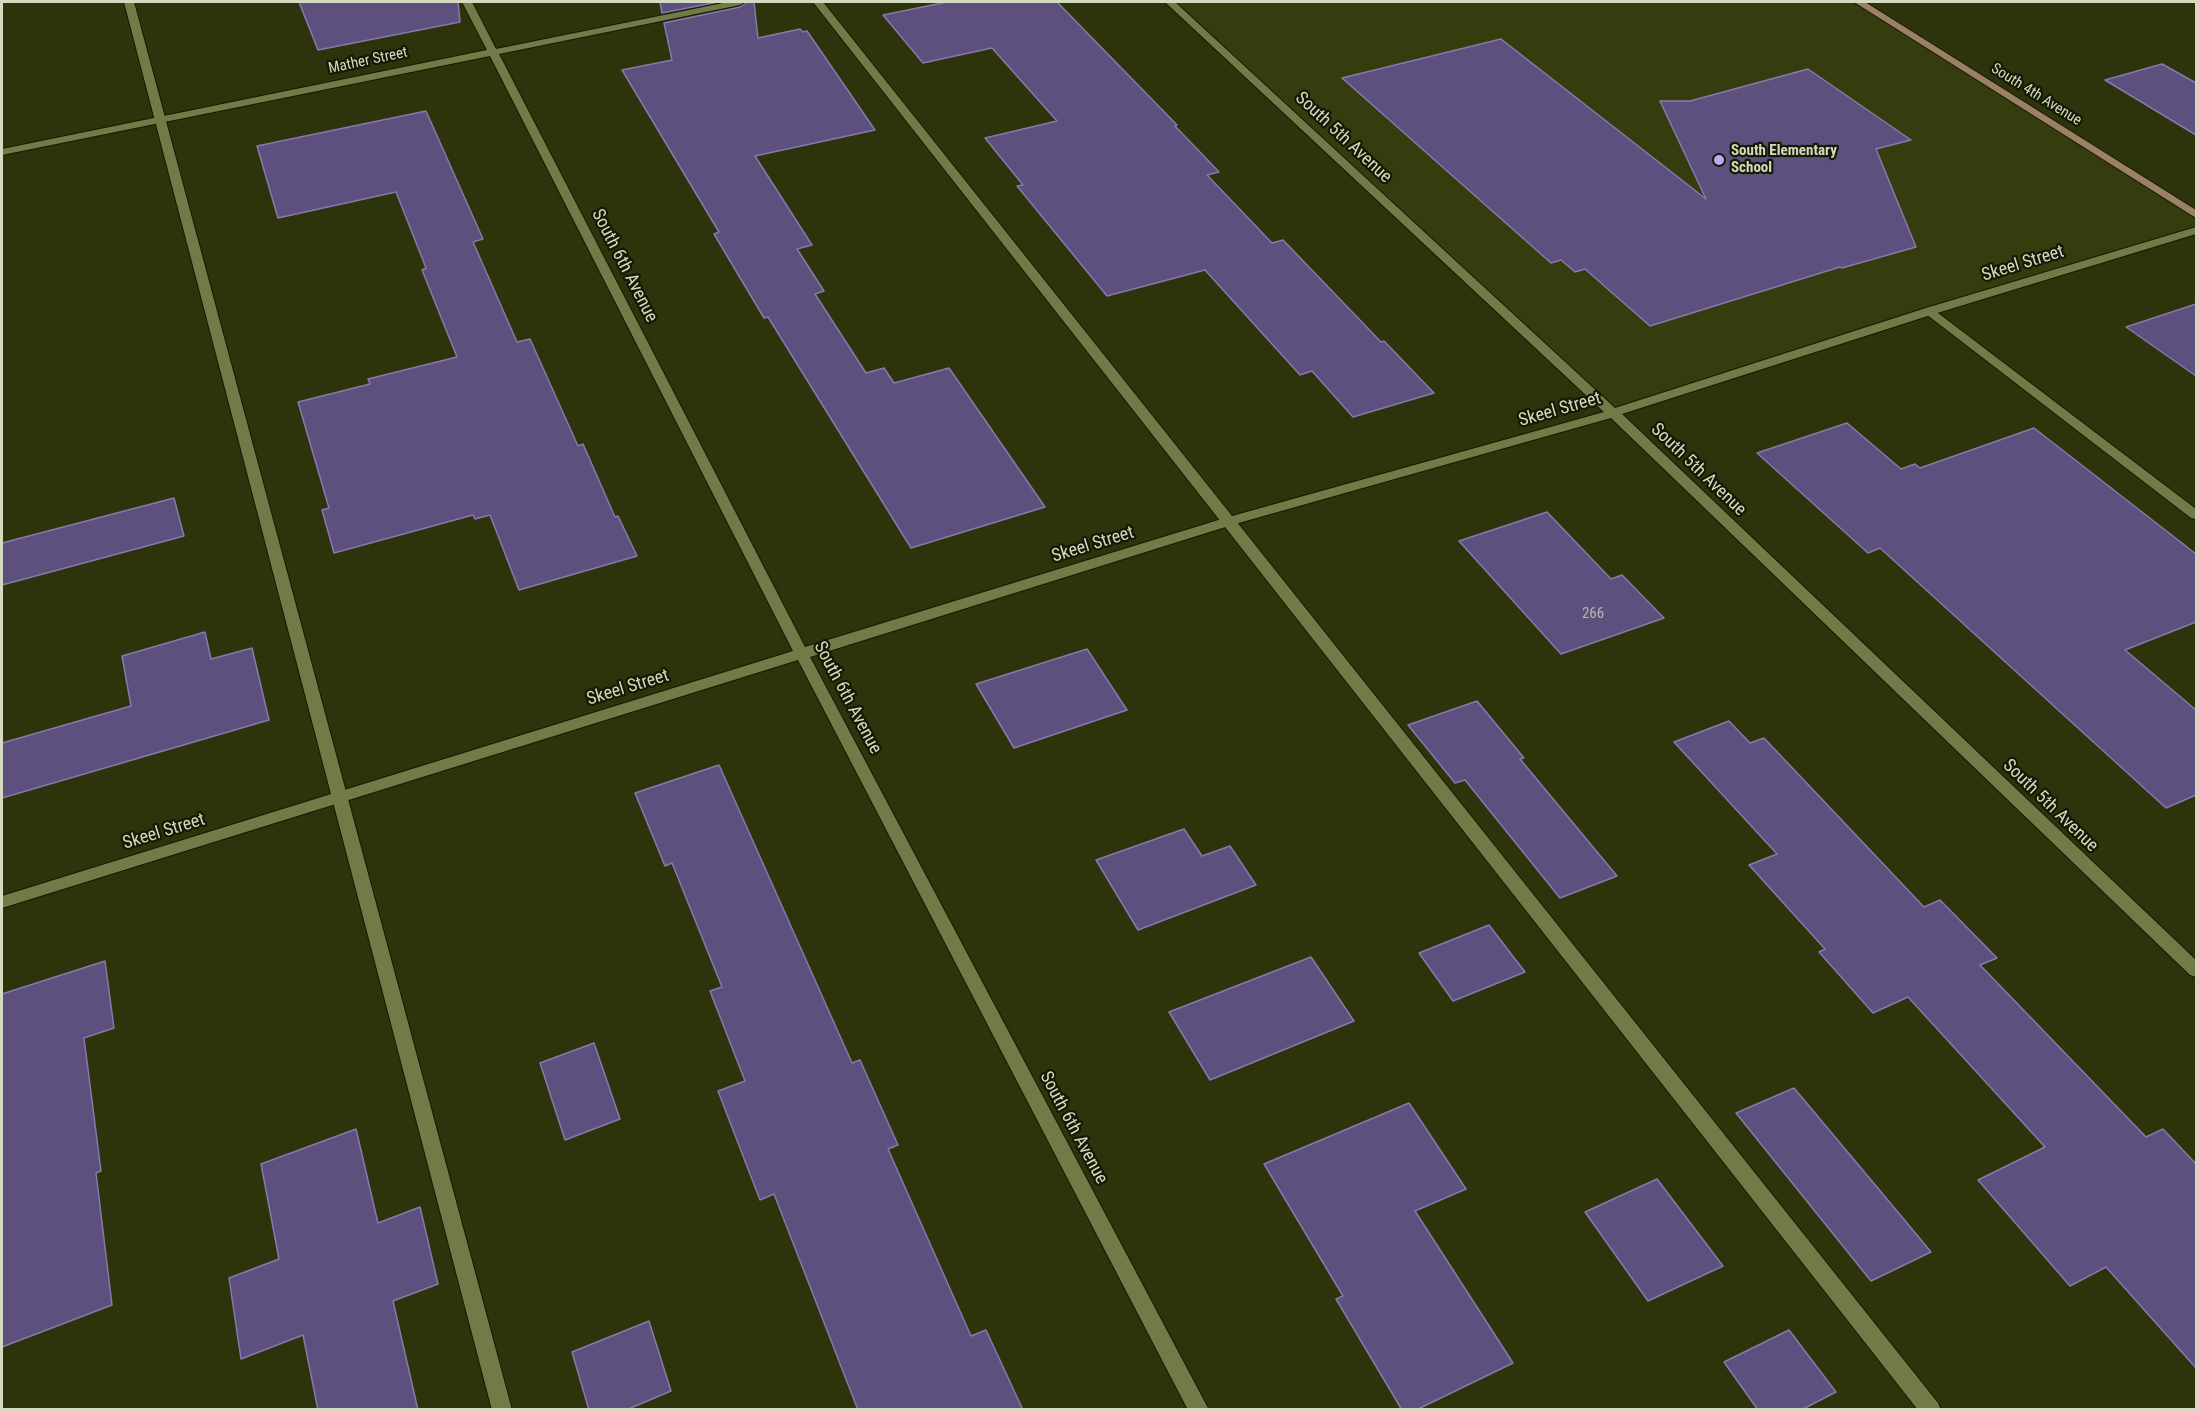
<!DOCTYPE html>
<style>
body{margin:0}
#map{position:relative;width:2198px;height:1411px;overflow:hidden;background:#2d330b;font-family:"Roboto Condensed",sans-serif}
canvas{display:block}
.frame{position:absolute;inset:0;border:3px solid #d4dabf;pointer-events:none}
</style>
<div id="map">
<canvas width="2198" height="1411"></canvas>
<div class="frame"></div>
</div>
<script>
const g = document.querySelector('canvas').getContext('2d');
g.lineJoin = 'round';
function paint(path, color) { g.fillStyle = color; g.fill(path, 'evenodd'); }
const shape = rows => new Path2D(rows.map(r => 'M' + r).join(''));
function stroke(path, color, width, dash) { g.strokeStyle = color; g.lineWidth = width; g.lineCap = dash ? 'butt' : 'round'; g.setLineDash(dash || []); g.stroke(path); }
function write(font, color, halo, rows, align = 'center') {
  g.font = font + ' "Roboto Condensed",sans-serif'; g.lineWidth = 4.5; g.setLineDash([]); g.textBaseline = 'middle'; g.strokeStyle = halo; g.fillStyle = color; for (const [text, x, y, turn = 0] of rows) {
    g.save(); g.translate(x, y); g.rotate((+turn || 0) * Math.PI / 180); g.textAlign = isNaN(turn) ? turn : align; if (halo) g.strokeText(text, 0, 0); g.fillText(text, 0, 0); g.restore();
  }
}
paint(shape([
 [1164,2,1853,2,2196,219,2196,230,1925,312,1607,415]
]), '#353c0d');
const building = shape([
 [299,2,458,2,460,22,318,50,299,2],
 [660,2,719,2,662,13,660,2],
 [747,2,754,2,758,38,800,29,803,32,807,31,875,130,755,156,812,245,797,249,824,291,815,294,866,373,884,368,894,383,949,368,1045,507,911,548,768,317,764,318,714,234,719,232,622,70,672,60,664,23,740,7,747,2],
 [947,2,1057,2,1177,125,1175,126,1219,172,1207,175,1272,243,1283,240,1381,342,1384,341,1434,393,1353,417,1312,371,1300,375,1205,270,1107,296,1017,186,1023,185,985,138,1057,121,992,48,923,63,883,15,947,2],
 [1501,39,1706,199,1660,101,1690,101,1808,69,1911,140,1876,149,1916,247,1842,268,1840,267,1650,326,1585,269,1575,272,1561,260,1551,263,1342,78,1501,39],
 [2162,64,2196,83,2196,135,2105,80,2162,64],
 [426,111,483,239,473,242,517,342,530,339,578,446,583,444,615,517,618,516,637,556,519,590,490,515,475,519,473,515,334,553,322,510,329,508,298,402,370,384,368,379,457,357,422,270,426,268,396,192,278,218,257,146,426,111],
 [2196,304,2196,376,2126,327,2196,304],
 [1847,423,1901,469,1915,464,1920,468,2034,428,2196,554,2196,622,2125,650,2196,710,2196,795,2166,808,1880,548,1868,553,1757,453,1847,423],
 [174,498,184,536,2,585,2,543,174,498],
 [1547,512,1611,579,1622,575,1664,618,1561,654,1459,541,1547,512],
 [205,632,211,659,252,648,269,720,2,798,2,743,131,706,122,656,205,632],
 [1087,649,1127,710,1014,748,976,684,1087,649],
 [1477,701,1524,758,1520,759,1617,876,1560,898,1465,780,1455,783,1408,725,1477,701],
 [1729,721,1750,743,1764,738,1924,907,1940,900,1997,958,1980,965,2146,1137,2163,1129,2196,1164,2196,1368,2106,1267,2070,1286,1978,1180,2045,1147,1908,997,1873,1013,1819,952,1825,949,1749,865,1777,854,1674,742,1729,721],
 [719,765,852,1063,860,1060,898,1145,888,1149,971,1336,986,1330,1023,1410,858,1410,774,1194,760,1200,718,1091,745,1081,710,991,722,987,672,863,665,866,635,793,719,765],
 [1184,829,1202,856,1230,846,1256,885,1138,930,1096,860,1184,829],
 [1489,925,1525,972,1453,1001,1419,953,1489,925],
 [1311,957,1354,1021,1210,1080,1169,1012,1311,957],
 [105,961,114,1028,84,1038,101,1171,96,1173,112,1305,2,1347,2,994,105,961],
 [594,1043,620,1119,565,1140,540,1063,594,1043],
 [1794,1088,1902,1217,1931,1252,1871,1281,1736,1113,1794,1088],
 [1409,1103,1466,1189,1415,1211,1513,1363,1416,1410,1402,1410,1336,1299,1343,1296,1264,1164,1409,1103],
 [356,1129,378,1223,420,1207,438,1284,393,1301,418,1410,318,1410,303,1335,241,1359,229,1278,279,1259,261,1164,356,1129],
 [1657,1179,1723,1266,1648,1301,1585,1212,1657,1179],
 [649,1321,671,1391,626,1410,589,1410,572,1352,649,1321],
 [1789,1330,1836,1392,1801,1410,1758,1410,1724,1362,1789,1330]
]);
paint(building, '#5e507e');
stroke(building, '#8779aa', 1.5);
const lane = shape([
 [124,2,134,2,512,1410,492,1410,124,2],
 [813,2,823,2,1938,1403,1941,1410,1918,1410,813,2],
 [1930,307,2196,509,2196,519,2191,518,1926,314,1926,308,1930,307]
]);
const street = shape([
 [462,2,472,2,496,49,728,2,745,2,740,5,499,54,805,647,1225,518,1604,412,1165,2,1175,2,1615,408,1926,308,2196,227,2196,234,1934,314,1622,414,2196,960,2196,977,2190,975,1611,418,1235,524,810,657,1209,1410,1188,1410,798,660,2,908,2,896,793,651,490,56,2,155,2,149,487,50,462,2]
]);
const secondary = shape([
 [1854,2,1865,2,2196,210,2196,218,1854,2]
]);
stroke(lane, '#161a01', 2);
stroke(street, '#161a01', 2);
stroke(secondary, '#161a01', 2);
paint(lane, '#717b47');
paint(street, '#717b47');
paint(secondary, '#998067');
for (const [x, y, r, color] of [
 [1719,160,6,"#bfa9f4"]
]) { const dot = new Path2D(); dot.arc(x, y, r, 0, 2 * Math.PI); g.fillStyle = color; g.fill(dot); stroke(dot, '#161a05', 2); }
write('15px', '#d4dabf', '#161a05', [
 ["Mather Street",368,61,-12],
 ["South 4th Avenue",2036,95,32]
]);
write('bold 15px', '#d4dabf', '#161a05', [
 ["South Elementary",1731,151],
 ["School",1731,168]
], 'left');
write('15px', '#b6b8af', null, [
 ["266",1593,614]
]);
write('18px', '#d4dabf', '#161a05', [
 ["South 5th Avenue",1343,138,43],
 ["Skeel Street",2023,264,-17],
 ["South 6th Avenue",624,266,63],
 ["Skeel Street",1560,410,-16],
 ["South 5th Avenue",1698,470,44],
 ["Skeel Street",1093,545,-17],
 ["Skeel Street",628,688,-17],
 ["South 6th Avenue",847,698,62],
 ["South 5th Avenue",2050,806,44],
 ["Skeel Street",164,832,-17],
 ["South 6th Avenue",1073,1128,62]
]);
</script>
